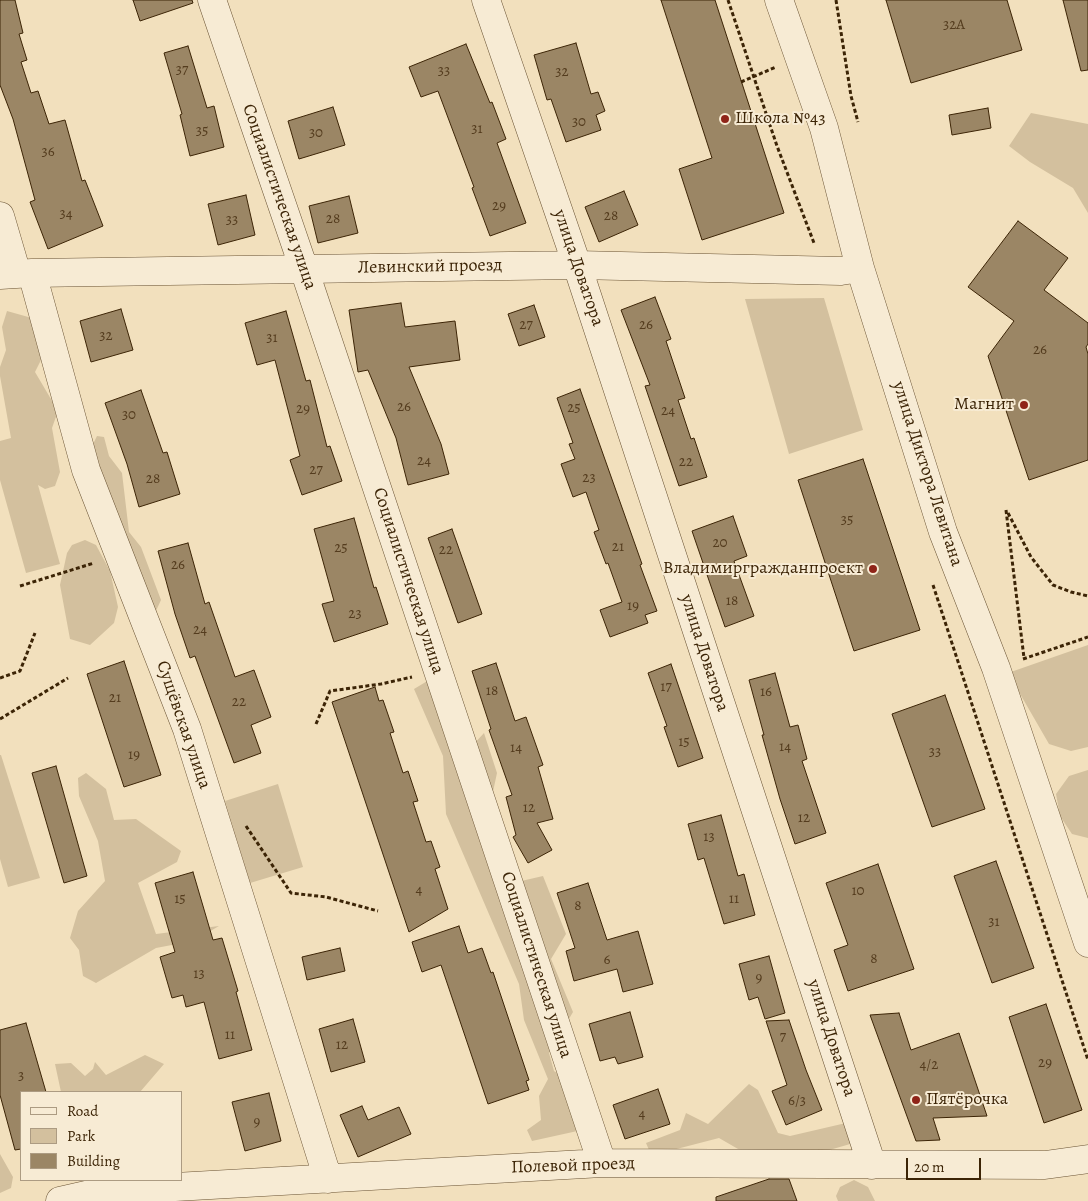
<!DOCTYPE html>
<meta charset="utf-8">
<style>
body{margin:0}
#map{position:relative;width:1088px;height:1201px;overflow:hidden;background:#f2e0bd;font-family:Alegreya,serif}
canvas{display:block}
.legend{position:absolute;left:20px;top:1091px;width:162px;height:90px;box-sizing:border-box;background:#f7ebd4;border:1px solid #ac9b82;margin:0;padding:6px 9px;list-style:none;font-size:15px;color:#3c2406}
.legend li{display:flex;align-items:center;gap:10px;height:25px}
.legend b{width:25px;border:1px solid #ac9b82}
.scale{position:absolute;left:906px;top:1158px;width:75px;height:22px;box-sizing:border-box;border:2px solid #3c2406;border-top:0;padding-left:6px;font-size:15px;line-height:18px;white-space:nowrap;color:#3c2406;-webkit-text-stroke:4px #f7ebd4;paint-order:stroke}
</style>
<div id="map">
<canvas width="1088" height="1201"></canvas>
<ul class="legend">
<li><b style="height:6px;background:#f7ebd4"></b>Road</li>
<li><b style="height:14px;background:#d3c09e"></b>Park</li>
<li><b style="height:14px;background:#9b8665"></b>Building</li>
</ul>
<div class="scale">20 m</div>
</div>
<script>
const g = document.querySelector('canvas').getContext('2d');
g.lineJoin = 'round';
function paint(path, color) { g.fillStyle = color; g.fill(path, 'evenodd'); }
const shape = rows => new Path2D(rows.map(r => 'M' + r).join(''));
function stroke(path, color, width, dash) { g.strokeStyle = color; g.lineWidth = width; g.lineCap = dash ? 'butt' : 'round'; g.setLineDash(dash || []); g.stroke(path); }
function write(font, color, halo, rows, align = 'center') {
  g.font = font + ' Alegreya,serif'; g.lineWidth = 4; g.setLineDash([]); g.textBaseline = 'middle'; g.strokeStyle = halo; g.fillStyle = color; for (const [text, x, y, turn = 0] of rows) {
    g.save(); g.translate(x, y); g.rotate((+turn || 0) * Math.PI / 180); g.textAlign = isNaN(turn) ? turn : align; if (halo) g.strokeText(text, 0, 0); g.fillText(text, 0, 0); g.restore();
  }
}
paint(shape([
 [1031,113,1088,124,1088,213,1073,188,1030,162,1009,146],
 [824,298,863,430,789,454,745,299],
 [7,311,46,322,45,352,35,372,58,411,52,428,60,472,55,486,45,489,38,485,60,564,26,573,0,480,0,441,11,438,0,376,0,367,6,350,2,327],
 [97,436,104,437,109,456,122,473,129,532,141,547,161,600,155,613,91,448],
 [85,540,96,545,110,571,118,607,114,623,90,645,70,639,60,585,67,553,72,545],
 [1088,645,1088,747,1071,751,1049,744,1008,673],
 [429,680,460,759,484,733,497,773,491,801,517,882,543,876,566,934,551,959,573,1012,549,1053,554,1071,590,1096,591,1128,532,1141,527,1130,541,1120,539,1096,548,1079,524,1020,519,984,446,814,443,756,414,689],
 [0,755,1,755,40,878,8,887,0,859],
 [1088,770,1088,838,1072,834,1060,816,1056,794,1069,776],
 [86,773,106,789,114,820,136,819,181,851,177,862,138,883,156,934,219,926,193,941,156,948,96,983,83,976,79,950,70,938,78,911,105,881,98,841,79,796,78,778],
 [278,784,303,867,250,883,225,801],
 [145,1055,164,1064,140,1092,61,1092,55,1064,71,1063,85,1076,93,1069,95,1062,106,1075],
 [749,1084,758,1090,778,1133,790,1136,846,1123,857,1142,826,1151,745,1153,719,1138,665,1152,649,1150,646,1143,680,1130,686,1113,708,1124],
 [0,1154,13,1177,11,1188,0,1193],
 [854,1180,868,1187,875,1201,838,1201,836,1196,840,1187]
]), '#d3c09e');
const building = shape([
 [0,0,15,0,23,33,19,34,27,60,21,62,31,93,38,91,49,124,65,120,82,181,85,180,103,226,48,249,30,202,35,200,13,119,0,85,0,0],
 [133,0,192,0,193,3,140,21,133,0],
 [661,0,715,0,784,213,702,240,679,169,712,158,661,0],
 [886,0,1007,0,1022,50,911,83,886,0],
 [1063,0,1088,0,1088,70,1081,71,1063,0],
 [576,43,591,94,598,92,605,111,596,115,601,130,566,142,551,99,547,100,534,55,576,43],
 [466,44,490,103,492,102,506,139,497,143,526,223,490,236,472,188,474,187,438,91,421,97,409,67,466,44],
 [188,46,207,108,214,106,224,147,190,156,180,115,182,114,164,53,188,46],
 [333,107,345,145,299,159,288,121,333,107],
 [988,108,991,128,952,135,949,115,988,108],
 [624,191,638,225,599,242,585,207,624,191],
 [246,195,255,235,218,245,208,204,246,195],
 [349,196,358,233,318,243,309,206,349,196],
 [1018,221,1068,258,1044,290,1088,323,1088,344,1086,347,1088,354,1088,460,1029,480,988,356,1014,321,968,287,1018,221],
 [655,297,671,339,666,341,685,398,678,400,691,439,694,438,707,477,679,486,645,386,650,385,621,310,655,297],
 [401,303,405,327,455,321,460,360,409,367,441,444,449,474,408,485,396,438,368,370,358,372,349,310,401,303],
 [534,305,545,337,519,346,508,314,534,305],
 [121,309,133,350,91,362,80,321,121,309],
 [286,311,306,381,310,380,327,447,330,446,342,481,302,495,290,460,300,456,275,360,257,365,245,323,286,311],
 [580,389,642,564,640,565,657,611,645,615,648,623,610,637,600,610,622,602,608,563,606,564,594,532,599,530,586,492,573,497,561,464,575,459,569,444,573,443,557,398,580,389],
 [141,390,163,453,167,452,180,494,139,507,127,464,105,403,141,390],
 [863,459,920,630,854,651,798,480,863,459],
 [733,516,747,556,734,561,754,616,725,627,692,531,733,516],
 [354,518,374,588,376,587,388,624,334,642,322,604,334,601,314,529,354,518],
 [452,529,482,614,458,623,428,538,452,529],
 [188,543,205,604,209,602,235,677,254,670,271,717,251,725,261,753,234,763,195,656,190,658,175,614,158,551,188,543],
 [124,661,161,775,124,787,87,674,124,661],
 [496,663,515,721,526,717,543,765,538,767,553,819,537,823,552,850,528,863,513,837,516,835,506,797,512,795,489,730,491,729,472,671,496,663],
 [671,664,703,758,678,767,664,727,667,726,648,673,671,664],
 [775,673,790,727,798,725,807,759,802,761,826,833,795,844,780,799,762,735,764,735,749,680,775,673],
 [375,687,379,701,383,700,394,732,390,733,403,773,408,771,418,801,413,802,426,842,431,841,440,867,435,869,448,909,409,932,332,702,375,687],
 [945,695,985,809,932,827,892,714,945,695],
 [56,766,87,876,64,883,32,773,56,766],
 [721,815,738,876,744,874,755,915,724,924,704,858,698,860,688,824,721,815],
 [996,861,1034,968,992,983,954,876,996,861],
 [878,864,914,969,848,991,834,950,848,945,826,883,878,864],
 [193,872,213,940,222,938,238,991,236,992,252,1050,219,1059,204,1002,186,1007,183,995,172,998,160,957,175,952,155,883,193,872],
 [588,883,607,940,638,931,653,984,623,992,617,969,574,981,566,951,575,948,557,893,588,883],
 [459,926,468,953,482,948,491,973,493,972,529,1080,526,1081,529,1090,488,1104,441,965,422,972,412,942,459,926],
 [340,948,345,971,307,980,302,957,340,948],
 [769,956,785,1013,765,1019,758,997,749,1000,739,964,769,956],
 [1046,1004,1082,1110,1044,1123,1009,1017,1046,1004],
 [630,1012,643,1057,618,1064,615,1057,600,1061,589,1024,630,1012],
 [899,1013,911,1050,959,1033,987,1116,933,1118,940,1140,916,1141,870,1015,899,1013],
 [353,1019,365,1062,331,1072,319,1029,353,1019],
 [789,1020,806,1070,822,1110,786,1125,772,1091,787,1085,766,1021,789,1020],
 [26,1023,46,1092,21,1092,21,1149,15,1150,0,1095,0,1030,26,1023],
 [658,1089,670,1124,625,1139,613,1105,658,1089],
 [269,1093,281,1141,245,1151,232,1102,269,1093],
 [362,1106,368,1120,399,1107,411,1134,358,1157,340,1115,362,1106],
 [769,1179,789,1179,797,1201,716,1201,716,1197,769,1179]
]);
paint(building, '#9b8665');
stroke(building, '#3c2406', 1);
const minor = shape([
 [212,0,304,269,602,1163],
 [486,0,577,265,872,1165],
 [779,0,824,128,860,268,943,532,996,668,1088,943],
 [0,216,17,274],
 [32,273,86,470,187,729,328,1179],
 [0,275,32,273,577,265,841,271,860,268],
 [60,1201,104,1191,602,1163,1045,1165,1088,1159]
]);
stroke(minor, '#6a5334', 29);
stroke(shape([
 [728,0,777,146,814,243],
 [836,0,851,96,858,122],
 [741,82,776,67],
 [1006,510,1024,658],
 [1008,513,1031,557,1053,585,1071,592,1088,596],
 [933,585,1088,1060],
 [20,586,94,563],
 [1023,659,1088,637],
 [0,678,20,671,35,633],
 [0,719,68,678],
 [316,724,330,691,381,684,412,677],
 [246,826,291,893,326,897,378,911]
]), '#3c2406', 3, [4, 2.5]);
stroke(minor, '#f7ebd4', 28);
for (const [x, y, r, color] of [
 [725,119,5,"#8f2418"],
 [1024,405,5,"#8f2418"],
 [873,569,5,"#8f2418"],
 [916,1100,5,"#8f2418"]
]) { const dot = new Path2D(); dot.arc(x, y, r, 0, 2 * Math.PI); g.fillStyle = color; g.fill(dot); stroke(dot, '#f7ebd4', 2); }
write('15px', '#543c1e', null, [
 ["32А",954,25],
 ["37",182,70],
 ["33",444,71],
 ["32",562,72],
 ["30",579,122],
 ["31",477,129],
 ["35",202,131],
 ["30",316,133],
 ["36",48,152],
 ["29",499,206],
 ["34",66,214],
 ["28",611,216],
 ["28",333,219],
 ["33",232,220],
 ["27",526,325],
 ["26",646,325],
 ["32",106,336],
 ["31",272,338],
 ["26",1040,350],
 ["26",404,407],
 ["25",574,408],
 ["29",303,409],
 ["24",668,411],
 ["30",129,415],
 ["24",424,461],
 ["22",686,462],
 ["27",316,470],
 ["23",589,478],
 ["28",153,479],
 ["35",847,520],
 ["20",720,543],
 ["21",618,547],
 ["25",341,548],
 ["22",446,550],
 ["26",178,565],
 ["18",732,601],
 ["19",633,606],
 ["23",355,614],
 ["24",200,630],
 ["17",666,687],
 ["18",492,691],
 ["16",766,692],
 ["21",115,698],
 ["22",239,702],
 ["15",684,742],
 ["14",785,747],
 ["14",516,748],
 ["33",935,752],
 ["19",134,755],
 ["12",529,808],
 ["12",804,818],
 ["13",709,837],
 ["4",419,890],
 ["10",858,891],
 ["15",180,899],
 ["11",734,899],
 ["8",578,906],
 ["31",994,922],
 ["8",874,959],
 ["6",607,960],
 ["13",199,974],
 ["9",759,978],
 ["11",230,1035],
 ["7",783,1037],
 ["12",342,1045],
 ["29",1045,1063],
 ["4/2",929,1065],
 ["3",21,1076],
 ["6/3",797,1101],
 ["4",642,1114],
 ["9",257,1122]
]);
write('18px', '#3c2406', '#f7ebd4', [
 ["Школа №43",735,119],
 ["Магнит",1014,405,"right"],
 ["Владимиргражданпроект",863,569,"right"],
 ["Пятёрочка",926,1100]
], 'left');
write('18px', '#3c2406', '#f7ebd4', [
 ["Социалистическая улица",279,197,71],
 ["Левинский проезд",430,267,-1],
 ["улица Доватора",578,268,71],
 ["улица Диктора Левитана",927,474,72],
 ["Социалистическая улица",408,581,72],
 ["улица Доватора",704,653,72],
 ["Сущёвская улица",183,725,71],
 ["Социалистическая улица",536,965,72],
 ["улица Доватора",831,1038,72],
 ["Полевой проезд",573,1166,-2]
]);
</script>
